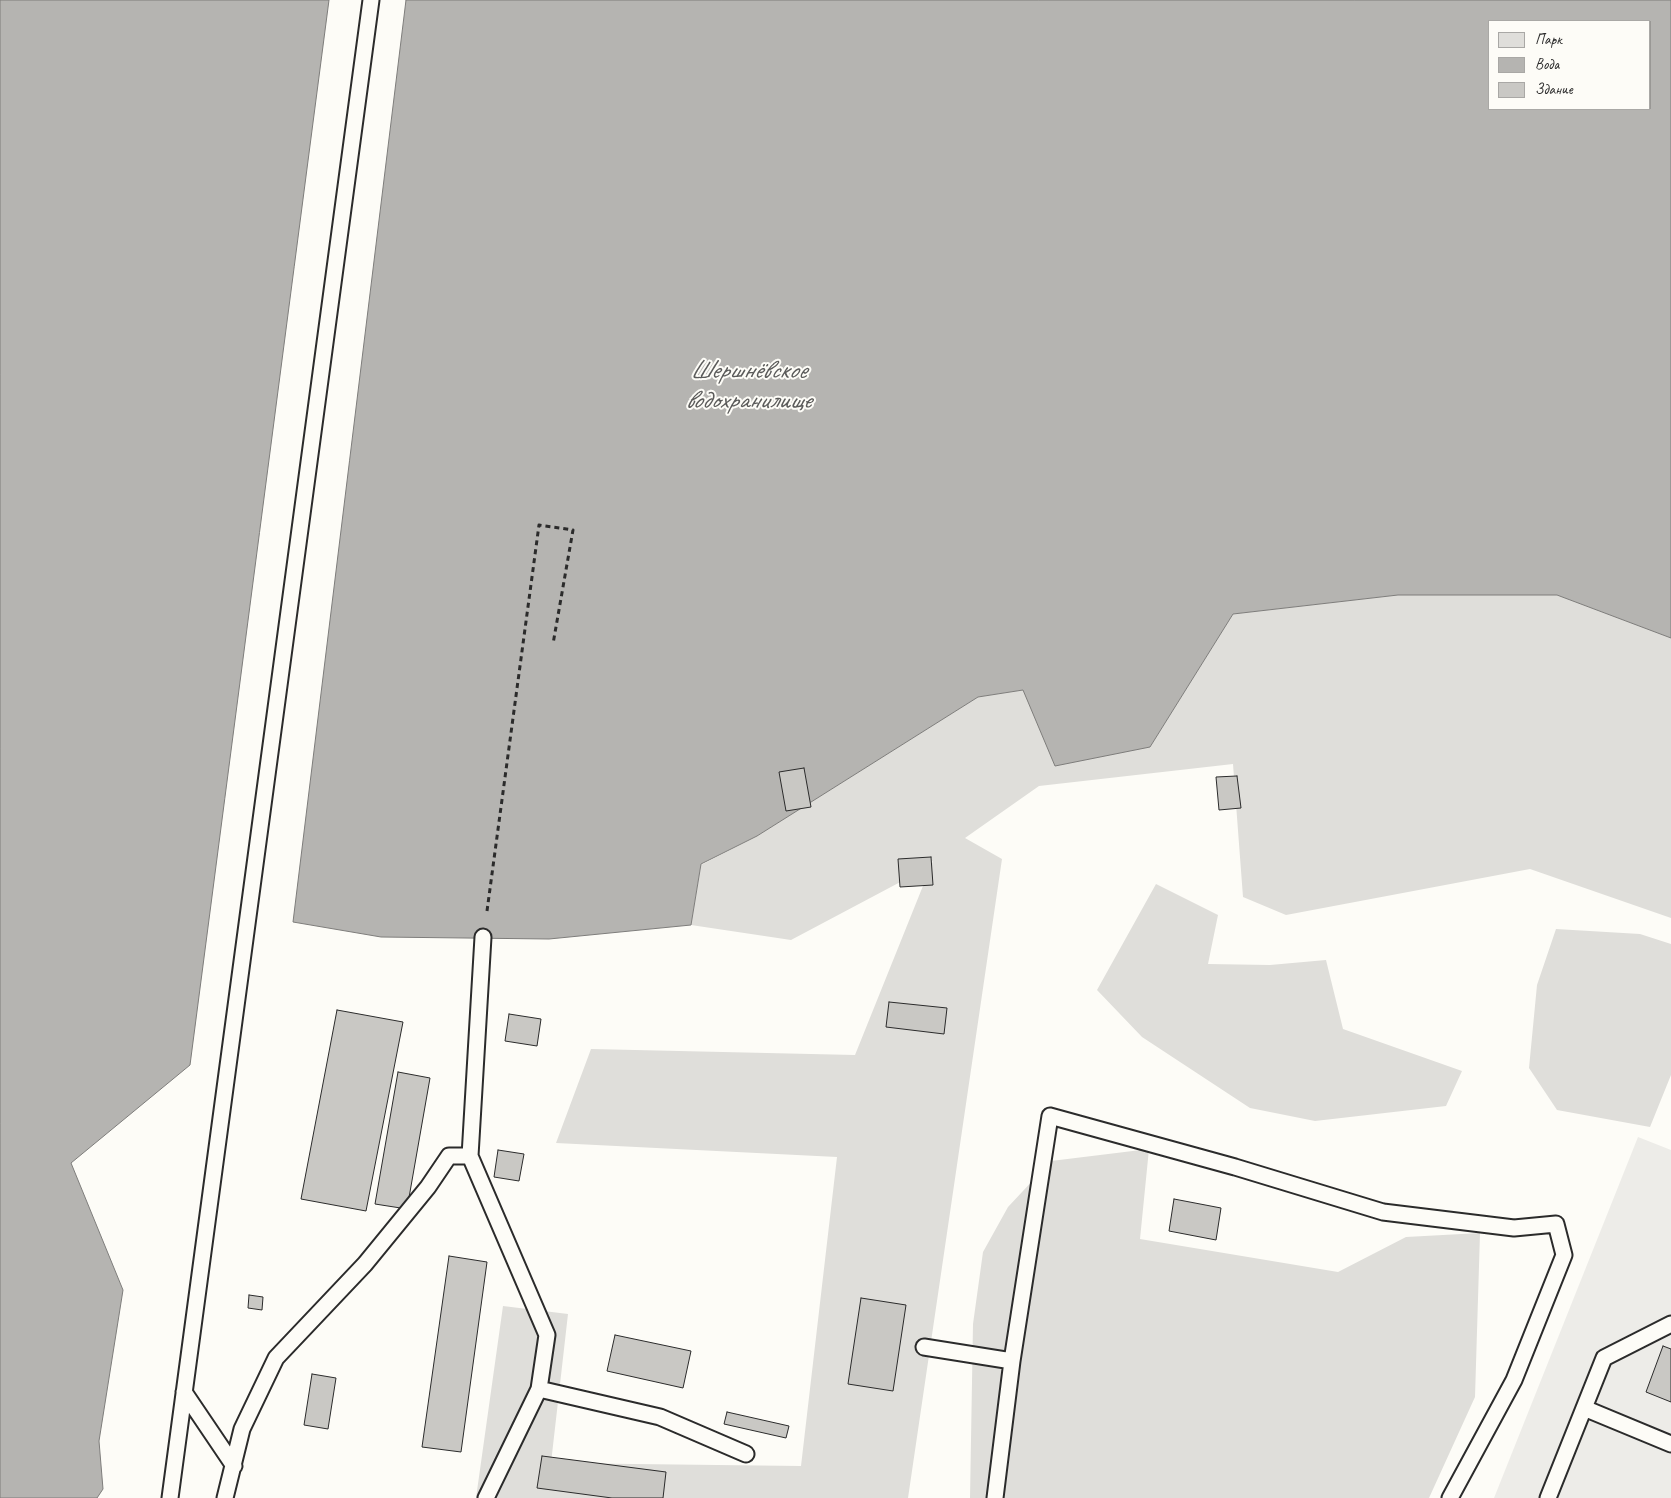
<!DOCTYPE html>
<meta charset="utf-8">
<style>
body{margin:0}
#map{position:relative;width:1671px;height:1498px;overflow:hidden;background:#fdfcf7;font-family:Caveat,sans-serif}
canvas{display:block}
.legend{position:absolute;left:1488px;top:20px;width:162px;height:90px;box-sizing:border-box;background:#fdfcf7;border:1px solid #a9a8a5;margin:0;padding:6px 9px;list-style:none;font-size:15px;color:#2b2b2b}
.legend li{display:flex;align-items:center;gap:10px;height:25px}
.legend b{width:25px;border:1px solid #a9a8a5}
</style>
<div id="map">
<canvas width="1671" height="1498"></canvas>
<ul class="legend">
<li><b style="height:14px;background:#dfdeda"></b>Парк</li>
<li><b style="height:14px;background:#b5b4b1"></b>Вода</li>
<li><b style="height:14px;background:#c9c8c4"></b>Здание</li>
</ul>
</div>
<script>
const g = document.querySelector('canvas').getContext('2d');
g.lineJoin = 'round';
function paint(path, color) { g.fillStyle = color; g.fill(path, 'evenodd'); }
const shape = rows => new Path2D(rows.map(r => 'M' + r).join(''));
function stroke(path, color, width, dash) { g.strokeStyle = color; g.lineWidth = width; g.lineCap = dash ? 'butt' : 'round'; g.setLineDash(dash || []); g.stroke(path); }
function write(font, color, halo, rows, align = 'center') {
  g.font = font + ' Caveat,sans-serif'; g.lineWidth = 4; g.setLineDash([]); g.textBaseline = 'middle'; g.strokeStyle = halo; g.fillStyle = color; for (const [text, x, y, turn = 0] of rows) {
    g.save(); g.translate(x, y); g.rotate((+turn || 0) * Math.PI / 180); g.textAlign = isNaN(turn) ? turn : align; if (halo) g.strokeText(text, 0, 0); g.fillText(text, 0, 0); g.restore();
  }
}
paint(shape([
 [1638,1137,1671,1150,1671,1498,1494,1498]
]), '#edece8');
paint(shape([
 [1398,595,1557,595,1671,638,1671,918,1530,869,1286,915,1243,897,1233,764,1039,786,965,838,1002,859,908,1498,476,1498,503,1306,568,1314,551,1463,801,1466,837,1157,556,1143,591,1049,855,1055,933,861,906,879,791,940,691,925,701,865,757,836,978,697,1023,690,1150,747,1233,614],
 [1156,884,1218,915,1208,964,1270,965,1326,960,1343,1029,1462,1071,1446,1106,1315,1121,1250,1108,1142,1037,1097,990],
 [1556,929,1640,934,1671,944,1671,1075,1650,1127,1557,1110,1529,1068,1537,985],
 [1149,1149,1140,1239,1338,1272,1406,1237,1480,1233,1475,1397,1429,1498,970,1498,973,1324,983,1252,1008,1207,1051,1161]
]), '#dfdeda');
const water = shape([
 [0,0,329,0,190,1065,71,1163,123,1290,99,1441,103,1489,97,1498,0,1498,0,0],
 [406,0,1671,0,1671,638,1557,595,1398,595,1233,614,1150,747,1055,766,1023,690,978,697,757,836,701,864,691,925,549,939,381,937,293,922,406,0],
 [1490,21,1650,21,1650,109,1490,109,1490,21]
]);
paint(water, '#b5b4b1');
stroke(water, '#7e7d7b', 1);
const building = shape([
 [804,768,811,807,786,811,779,772,804,768],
 [1237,776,1241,808,1219,810,1216,777,1237,776],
 [931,857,933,885,900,887,898,859,931,857],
 [889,1002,947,1008,944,1034,886,1027,889,1002],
 [337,1010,403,1022,366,1211,301,1199,337,1010],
 [509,1014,541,1019,537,1046,505,1041,509,1014],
 [398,1072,430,1078,407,1209,375,1204,398,1072],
 [498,1150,524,1154,519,1181,494,1177,498,1150],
 [1174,1199,1221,1208,1216,1240,1169,1231,1174,1199],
 [449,1256,487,1262,461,1452,422,1447,449,1256],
 [249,1295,263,1297,262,1310,248,1308,249,1295],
 [861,1298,906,1305,893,1391,848,1384,861,1298],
 [615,1335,691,1351,683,1388,607,1371,615,1335],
 [1663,1346,1671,1349,1671,1402,1646,1392,1663,1346],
 [312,1374,336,1378,328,1429,304,1425,312,1374],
 [727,1412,789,1426,786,1438,724,1424,727,1412],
 [542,1456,666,1472,663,1498,612,1498,537,1488,542,1456]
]);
paint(building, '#c9c8c4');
stroke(building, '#2b2b2b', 1);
const service = shape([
 [483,937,470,1156,547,1335,539,1389,486,1498],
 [924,1347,1012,1361],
 [539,1389,660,1417,746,1454],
 [184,1392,234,1466],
 [1584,1408,1671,1444],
 [170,1498,371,0],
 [225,1498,242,1429,276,1358,365,1264,428,1187,449,1156,470,1156],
 [995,1498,1012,1361,1050,1116,1235,1167,1383,1212,1514,1228,1556,1224,1564,1255,1514,1380,1450,1498],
 [1548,1498,1604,1358,1671,1324]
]);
stroke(service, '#2b2b2b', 19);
stroke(shape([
 [487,911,539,525,573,530,553,644]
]), '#2b2b2b', 3, [5, 4]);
stroke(service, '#fdfcf7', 15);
write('italic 26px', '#5b5b5a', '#fdfcf7', [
 ["Шершнёвское",748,371],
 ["водохранилище",748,401]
]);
</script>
